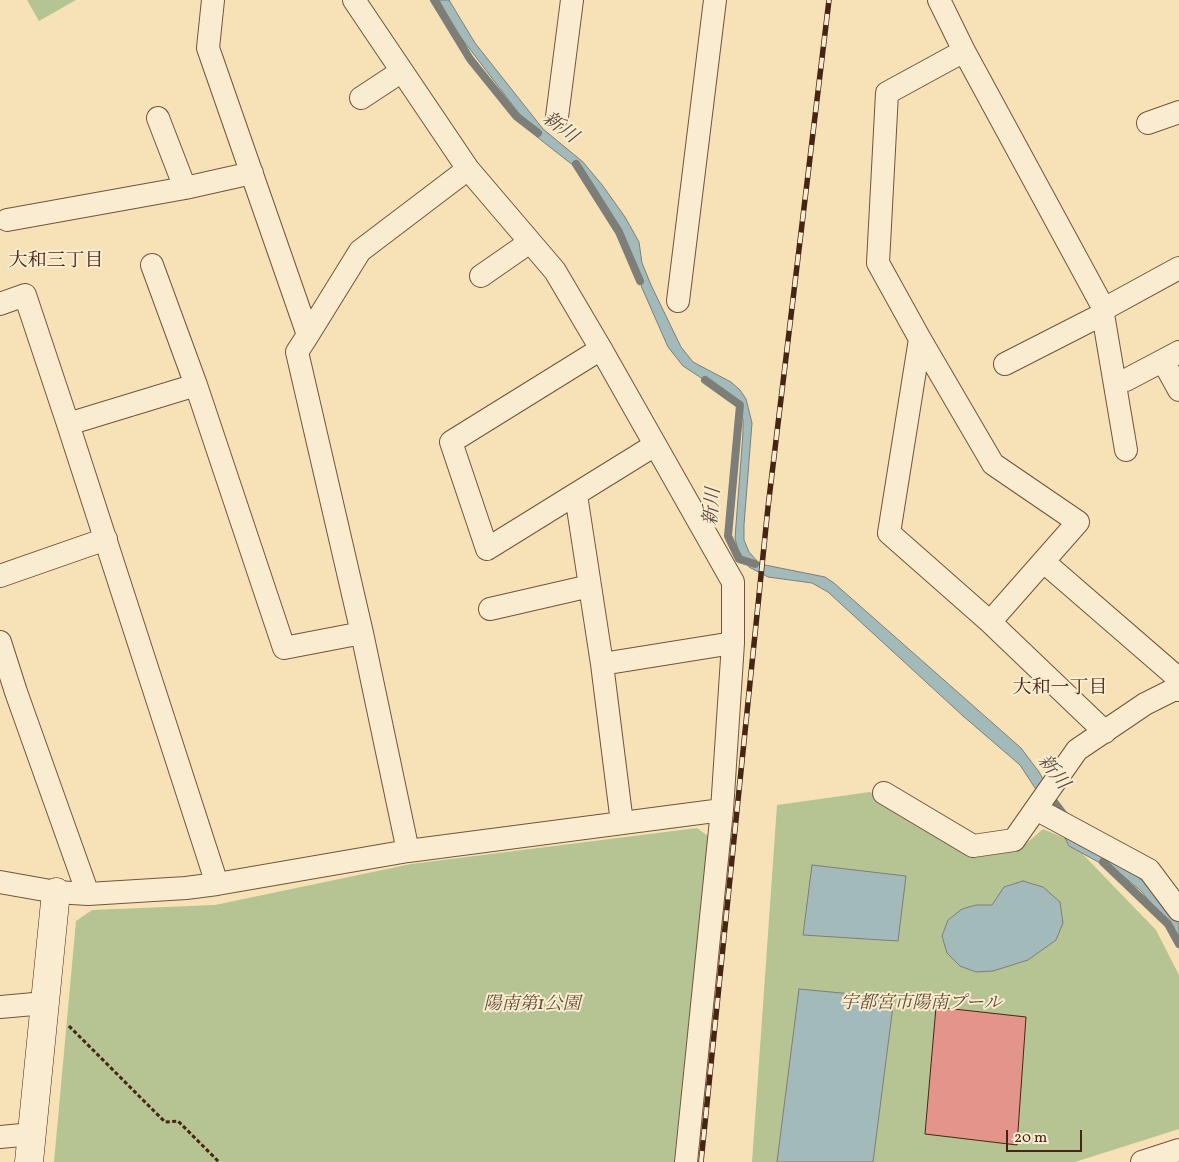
<!DOCTYPE html>
<meta charset="utf-8">
<style>
body{margin:0}
#map{position:relative;width:1179px;height:1162px;overflow:hidden;background:#f6e2b6;font-family:Vollkorn,serif}
canvas{display:block}
.scale{position:absolute;left:1006px;top:1130px;width:76px;height:22px;box-sizing:border-box;border:2px solid #472514;border-top:0;padding-left:6px;font-size:15px;line-height:18px;white-space:nowrap;color:#472514;-webkit-text-stroke:4px #f9ecd0;paint-order:stroke}
</style>
<div id="map">
<canvas width="1179" height="1162"></canvas>
<div class="scale">20 m</div>
</div>
<script>
const g = document.querySelector('canvas').getContext('2d');
g.lineJoin = 'round';
function paint(path, color) { g.fillStyle = color; g.fill(path, 'evenodd'); }
const shape = rows => new Path2D(rows.map(r => 'M' + r).join(''));
function stroke(path, color, width, dash) { g.strokeStyle = color; g.lineWidth = width; g.lineCap = dash ? 'butt' : 'round'; g.setLineDash(dash || []); g.stroke(path); }
function write(font, color, halo, rows, align = 'center') {
  g.font = font + ' Vollkorn,"Noto Serif JP",serif'; g.lineWidth = 4; g.setLineDash([]); g.textBaseline = 'middle'; g.strokeStyle = halo; g.fillStyle = color; for (const [text, x, y, turn = 0] of rows) {
    g.save(); g.translate(x, y); g.rotate((+turn || 0) * Math.PI / 180); g.textAlign = isNaN(turn) ? turn : align; if (halo) g.strokeText(text, 0, 0); g.fillText(text, 0, 0); g.restore();
  }
}
paint(shape([
 [27,0,76,0,39,21],
 [870,792,974,855,1022,847,1043,829,1069,840,1156,930,1179,975,1179,1129,1075,1162,752,1162,777,805],
 [697,828,708,836,674,1162,54,1162,76,921,92,910,215,905,411,864]
]), '#b6c493');
const water = shape([
 [439,0,449,0,475,43,543,129,583,162,603,186,625,217,639,242,642,263,651,285,681,347,693,362,731,382,740,390,746,399,752,423,744,525,744,540,749,552,758,562,765,565,825,577,834,583,1021,748,1039,772,1047,786,1037,791,1020,765,963,716,828,592,812,583,768,577,749,567,738,550,735,538,743,433,743,419,738,407,732,398,683,366,668,347,642,288,629,251,619,228,594,188,583,173,537,137,456,31,439,0],
 [1074,835,1121,863,1148,885,1179,924,1179,940,1166,921,1141,891,1122,875,1069,846,1065,838,1074,835],
 [812,865,906,876,898,941,803,935,812,865],
 [1023,881,1043,887,1060,902,1063,923,1056,940,1028,960,993,971,976,972,960,966,947,953,942,936,948,920,962,909,976,905,992,905,1004,887,1023,881],
 [799,989,894,998,873,1162,777,1162,799,989]
]);
paint(water, '#a3baba');
stroke(water, '#7e7e78', 1);
stroke(shape([
 [434,0,470,59,516,116,538,133],
 [576,164,619,232,640,281],
 [705,380,740,405,728,536,739,559,755,564],
 [1048,794,1064,815],
 [1103,862,1168,924,1179,944]
]), '#7e7e78', 8);
const building = shape([
 [936,1007,1026,1017,1017,1145,925,1134,936,1007]
]);
paint(building, '#e4958b');
stroke(building, '#472514', 1);
const street = shape([
 [213,0,208,48,308,335,297,352,362,633,408,851,722,810],
 [354,0,468,169,555,271,601,349,733,582,733,643,722,810,686,1162],
 [939,0,964,51,1104,309],
 [964,51,887,93,878,263,920,339,993,464,1078,522,990,622],
 [361,98,402,71],
 [557,117,572,0],
 [158,118,185,188],
 [1148,123,1179,112],
 [7,220,185,188,252,173],
 [481,276,530,242],
 [678,301,715,0],
 [0,304,25,295,68,424,217,884],
 [1103,314,1126,450],
 [308,335,360,251,468,169],
 [920,339,889,533,990,622,1105,732],
 [601,349,451,442,487,549,655,445],
 [1163,361,1179,390],
 [1005,364,1103,314,1104,309,1179,268],
 [1126,380,1179,352],
 [196,385,284,648,362,633],
 [68,424,196,385,152,265],
 [576,495,602,664,622,823],
 [1044,562,1179,679],
 [0,576,106,539],
 [490,609,590,586],
 [0,642,16,692,88,894],
 [602,664,733,643],
 [884,793,973,846,1014,840,1077,750,1145,704,1173,690,1179,690],
 [1036,809,1149,870,1179,910],
 [0,882,56,892,88,894,186,888,217,884,408,851],
 [0,1007,45,1003],
 [0,1137,32,1134],
 [1142,1162,1179,1150]
]);
const secondary = shape([
 [29,1162,56,892]
]);
stroke(street, '#73543c', 24);
stroke(secondary, '#472514', 29);
stroke(shape([
 [69,1026,165,1122,178,1121,219,1162]
]), '#472514', 3, [4, 2.5]);
stroke(street, '#f9ecd0', 22);
stroke(secondary, '#f9ecd0', 28);
const rail = shape([
 [701,1162,768,507,829,0]
]);
stroke(rail, '#472514', 5.5);
stroke(rail, '#f9ecd0', 4, [11]);
write('italic 18px', '#634d34', '#f9ecd0', [
 ["宇都宮市陽南プール",921,1005],
 ["陽南第1公園",532,1006]
]);
write('italic 19px', '#5e4a3e', '#f9ecd0', [
 ["新川",559,129,37],
 ["新川",714,507,-85],
 ["新川",1052,773,52]
]);
write('19px', '#472514', '#f9ecd0', [
 ["大和三丁目",56,263],
 ["大和一丁目",1060,690]
]);
</script>
